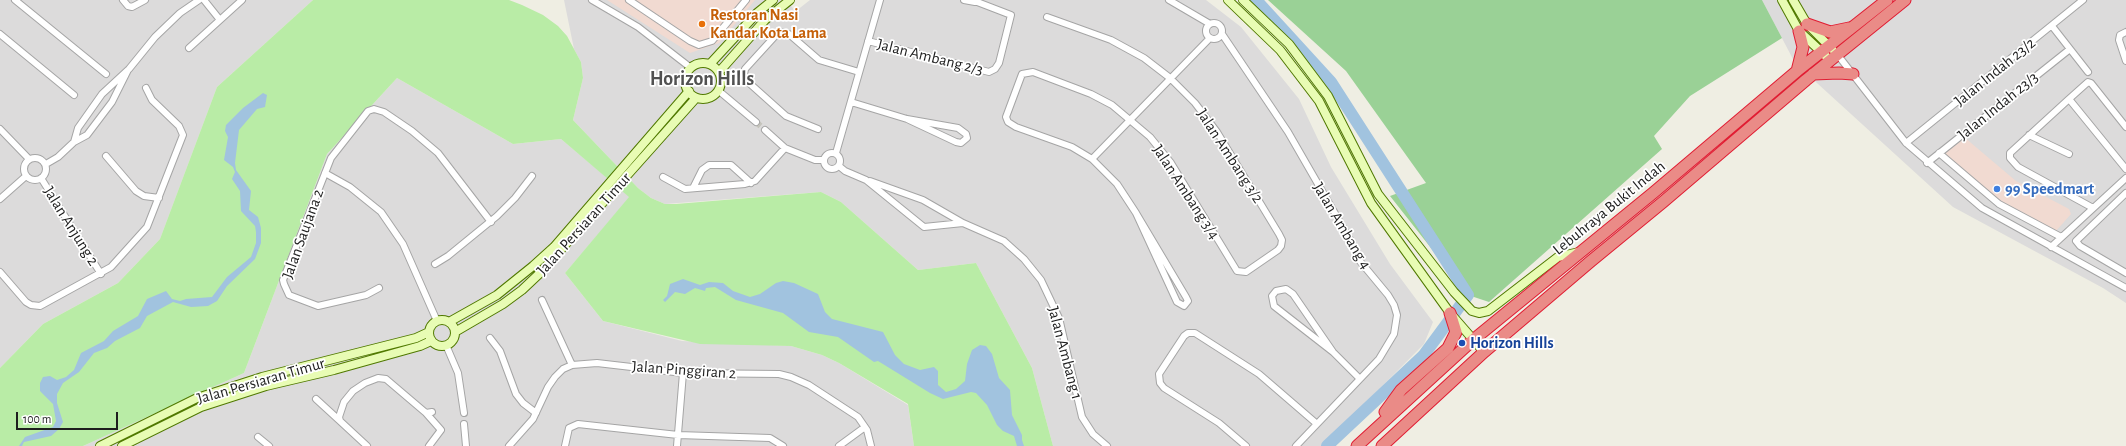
<!DOCTYPE html>
<style>
body{margin:0}
#map{position:relative;width:2126px;height:446px;overflow:hidden;background:#efeee3;font-family:"Alegreya Sans",sans-serif}
canvas{display:block}
.scale{position:absolute;left:16px;top:412px;width:102px;height:18px;box-sizing:border-box;border:2px solid #1e1e1e;border-top:0;padding-left:5px;font-size:12px;line-height:14px;white-space:nowrap;color:#1e1e1e;-webkit-text-stroke:3px #fff;paint-order:stroke}
</style>
<div id="map">
<canvas width="2126" height="446"></canvas>
<div class="scale">100 m</div>
</div>
<script>
const g = document.querySelector('canvas').getContext('2d');
g.lineJoin = 'round';
function paint(path, color) { g.fillStyle = color; g.fill(path, 'evenodd'); }
const shape = rows => new Path2D(rows.map(r => 'M' + r).join(''));
function stroke(path, color, width, dash) { g.strokeStyle = color; g.lineWidth = width; g.lineCap = dash ? 'butt' : 'round'; g.setLineDash(dash || []); g.stroke(path); }
function write(font, color, halo, rows, align = 'center') {
  g.font = font + ' "Alegreya Sans",sans-serif'; g.lineWidth = 3.5; g.setLineDash([]); g.textBaseline = 'middle'; g.strokeStyle = halo; g.fillStyle = color; for (const [text, x, y, turn = 0] of rows) {
    g.save(); g.translate(x, y); g.rotate((+turn || 0) * Math.PI / 180); g.textAlign = isNaN(turn) ? turn : align; if (halo) g.strokeText(text, 0, 0); g.fillText(text, 0, 0); g.restore();
  }
}
paint(shape([
 [0,0,313,0,217,87,160,239,118,283,43,324,0,368],
 [564,0,785,0,796,11,810,0,1206,0,1241,27,1299,99,1331,167,1390,264,1433,322,1424,344,1323,446,1053,446,1032,368,976,263,918,270,841,202,821,192,665,204,651,198,638,188,573,120,583,78,581,62,574,49],
 [1762,0,2126,0,2126,303,2103,288,1953,207,1795,63],
 [397,78,513,144,561,139,630,197,565,273,603,321,682,341,791,346,822,355,839,363,908,405,914,446,83,446,244,373,327,154]
]), '#dcdbdb');
paint(shape([
 [607,0,755,0,719,43,690,53],
 [1964,137,2016,181,2069,209,2071,214,2056,231,2002,202,1943,153]
]), '#f1dad1');
paint(shape([
 [313,0,509,0,522,5,543,15,558,26,567,36,581,62,583,78,573,120,638,188,651,198,665,204,676,204,821,192,841,202,918,270,976,263,1032,368,1053,446,914,446,908,404,839,363,822,355,791,346,700,344,603,321,565,273,629,197,561,139,513,144,397,78,327,154,244,373,83,446,0,446,0,368,43,324,118,283,160,239,217,87]
]), '#b9eca6');
paint(shape([
 [1268,0,1762,0,1782,38,1690,96,1654,136,1662,149,1489,302,1468,295,1390,196,1426,183,1346,71]
]), '#9ad196');
paint(shape([
 [263,93,267,95,265,107,257,109,239,130,235,163,236,170,251,191,249,210,258,217,261,228,261,243,255,259,227,286,217,301,208,306,191,307,173,302,147,316,140,328,115,341,107,348,94,353,79,372,63,383,57,394,57,403,63,422,59,429,51,436,24,442,22,446,19,446,25,437,53,427,56,421,53,404,40,391,40,383,43,377,50,376,57,380,66,377,74,370,81,353,104,341,113,331,138,316,147,299,166,291,172,299,180,301,186,299,212,297,227,277,251,257,256,243,256,232,255,226,241,211,240,191,232,179,235,172,233,167,224,160,228,137,225,131,226,125,243,108],
 [683,279,700,285,709,282,723,283,733,291,750,297,760,294,776,283,783,281,794,283,818,294,825,312,832,319,883,332,895,355,904,364,920,370,934,367,938,371,938,385,946,392,956,389,965,381,967,364,972,350,980,345,986,346,992,354,999,378,1010,390,1012,415,1022,435,1022,440,1024,446,1017,446,1014,436,1003,431,997,425,987,405,976,393,971,392,943,399,930,393,878,361,874,362,838,337,809,332,783,313,736,300,715,287,706,288,705,291,695,288,685,294,675,292,665,302,663,300,667,296,670,284]
]), '#a1c3df');
stroke(shape([
 [1256,0,1331,82,1468,295,1423,356,1327,446]
]), '#a1c3df', 12);
stroke(shape([
 [756,122,765,130]
]), '#c5c4bc', 6, [6, 3]);
const street = shape([
 [15,0,106,74],
 [123,0,128,6,132,7,145,0],
 [204,0,220,20],
 [592,0,638,27,691,68],
 [629,0,690,41,699,45,712,41,746,0],
 [964,0,975,2],
 [1169,0,1210,24],
 [1047,17,1111,40,1144,58,1170,78,1195,103,1217,132,1279,234,1282,240,1281,246,1278,250,1246,272,1237,271,1171,163,1150,137,1112,105,1091,94,1033,72,1022,74,1006,117,1008,122,1016,127,1072,147,1092,159,1117,184,1136,213,1177,302,1184,306,1188,301,1186,297,1136,213],
 '1206 31a8 8 0 1 1 16 0a8 8 0 1 1-16 0Z',
 [2052,26,2088,72],
 [2126,32,2120,35,2119,40,2126,61],
 [0,34,74,95],
 [1222,34,1288,132,1352,243,1359,260,1388,295,1394,305,1397,315,1394,334,1379,359,1296,446],
 [868,41,989,72,995,69,999,63,1011,15,972,0],
 [189,48,242,0],
 [1837,54,1906,143,1982,208,2126,288],
 [719,91,756,122],
 [2069,99,2088,82,2091,83,2126,127],
 [851,102,907,119,958,128,966,134,967,138,961,143,956,142,907,119],
 [0,129,29,159],
 [818,129,786,116,748,82,744,75,745,69,776,35,783,32,789,34,819,60,859,72],
 [765,130,785,148,815,160,824,160],
 [2029,135,2069,154],
 [74,142,78,128,102,94,129,69,155,37,180,13,199,0],
 [1906,143,2083,0],
 '824 161a8 8 0 1 1 16 0a8 8 0 1 1-16 0Z',
 [836,153,880,0],
 [1939,153,1999,204,2061,237],
 [106,156,136,191,144,196,159,198],
 '24 169a11 11 0 1 1 22 0a11 11 0 1 1-22 0Z',
 [1092,159,1210,38],
 [1927,163,2070,49],
 [46,164,58,157,74,142,87,135,112,102,127,72],
 [839,166,845,171,866,180,924,227,963,223,1004,241,1024,259,1041,280,1059,318,1082,417,1093,434,1107,446],
 [325,173,350,187,381,212,403,244,437,321],
 [663,177,685,189,745,184,755,181,785,148],
 [41,178,101,274],
 [870,181,923,200,963,223],
 [693,188,702,170,709,165,731,165,751,183],
 [2126,193,2076,241,2080,246,2126,273],
 [0,199,26,176],
 [2093,208,2018,167,2010,158,2010,153,2069,99,2126,169],
 [2051,247,2126,178],
 [435,264,448,256,497,216,515,198,532,176],
 [0,272,26,302,31,305,40,306,111,267,147,227,183,135,179,126,152,100,146,88],
 [379,288,366,295,318,306,289,295,284,284,283,280,331,158,368,111,374,109,384,112,412,131,438,153,491,222],
 [542,300,572,365],
 [490,338,500,351,516,394,523,403,536,413],
 [446,345,458,373,464,413],
 [1333,352,1274,306,1272,296,1276,291,1286,289,1293,294,1333,352,1360,379],
 [316,399,340,421],
 [426,413,441,430,429,446],
 [464,424,466,446],
 [258,437,269,446],
 [367,446,340,421,339,417,344,402,353,391,365,383,378,378,386,379,426,413,432,412],
 [509,446,533,419,548,387,555,377,563,369,572,365,597,363,683,373,779,374,791,377,809,385,858,417,867,430,871,446],
 [565,446,569,428,578,424,678,435,770,438,783,446],
 [677,446,683,373],
 [839,446,865,427],
 [1246,446,1219,423,1164,388,1160,383,1159,374,1184,336,1188,333,1195,333,1259,374,1317,424]
]);
const secondary = shape([
 [1228,0,1280,50,1319,101,1371,203,1450,313,1484,352],
 [1243,0,1289,44,1328,96,1378,194,1454,292,1472,311,1479,313,1488,311,1558,257,1579,252],
 [1782,0,1799,31,1830,60],
 [1793,0,1807,24,1832,49],
 '685 81a18 18 0 1 1 36 0a18 18 0 1 1-36 0Z',
 [710,64,757,13,773,0],
 [719,72,765,20,790,0],
 '429 333a13 13 0 1 1 26 0a13 13 0 1 1-26 0Z',
 [449,322,497,295,533,266,554,247,689,91],
 [455,332,503,304,522,290,540,273,696,98],
 [100,446,197,398,262,377,416,338,429,332],
 [122,446,201,407,266,386,334,370,420,346,431,341]
]);
const highway = shape([
 [1807,24,1830,32,1849,28],
 [1797,71,1803,47,1799,31],
 [1813,74,1839,73,1853,74],
 [1385,412,1401,390,1448,348,1456,332,1450,313],
 [1357,446,1473,340,1653,193,1797,71,1887,0],
 [1382,446,1484,352,1591,261,1663,202,1806,80,1905,0]
]);
stroke(street, '#a5a5a5', 8);
stroke(secondary, '#507900', 10);
stroke(highway, '#e11c32', 13);
stroke(street, '#fff', 6);
stroke(secondary, '#e8fcb4', 8);
stroke(highway, '#ea8b87', 11);
for (const [x, y, r, color] of [
 [702,24,4,"#e8710a"],
 [1997,189,4,"#3f7fe0"],
 [1462,343,4,"#1a4fb4"]
]) { const dot = new Path2D(); dot.arc(x, y, r, 0, 2 * Math.PI); g.fillStyle = color; g.fill(dot); stroke(dot, '#fff', 1.5); }
write('bold 16px', '#c56008', '#fff', [
 ["Restoran Nasi",710,15],
 ["Kandar Kota Lama",710,33]
], 'left');
write('16px', '#1e1e1e', '#fff', [
 ["Jalan Ambang 2/3",930,57,14],
 ["Jalan Indah 23/2",1995,72,-39],
 ["Jalan Indah 23/3",1998,106,-39],
 ["Jalan Ambang 3/2",1230,156,57],
 ["Jalan Ambang 3/4",1186,192,57],
 ["Lebuhraya Bukit Indah",1609,208,-39],
 ["Jalan Persiaran Timur",584,224,-48],
 ["Jalan Anjung 2",71,226,58],
 ["Jalan Ambang 4",1342,226,59],
 ["Jalan Saujana 2",303,234,-70],
 ["Jalan Ambang 1",1065,353,75],
 ["Jalan Pinggiran 2",684,370,4],
 ["Jalan Persiaran Timur",261,381,-16]
]);
write('bold 16px', '#366cbe', '#fff', [
 ["99 Speedmart",2005,189]
], 'left');
write('bold 16px', '#164399', '#fff', [
 ["Horizon Hills",1470,343]
], 'left');
write('bold 20px', '#515151', '#fff', [
 ["Horizon Hills",702,79]
]);
</script>
